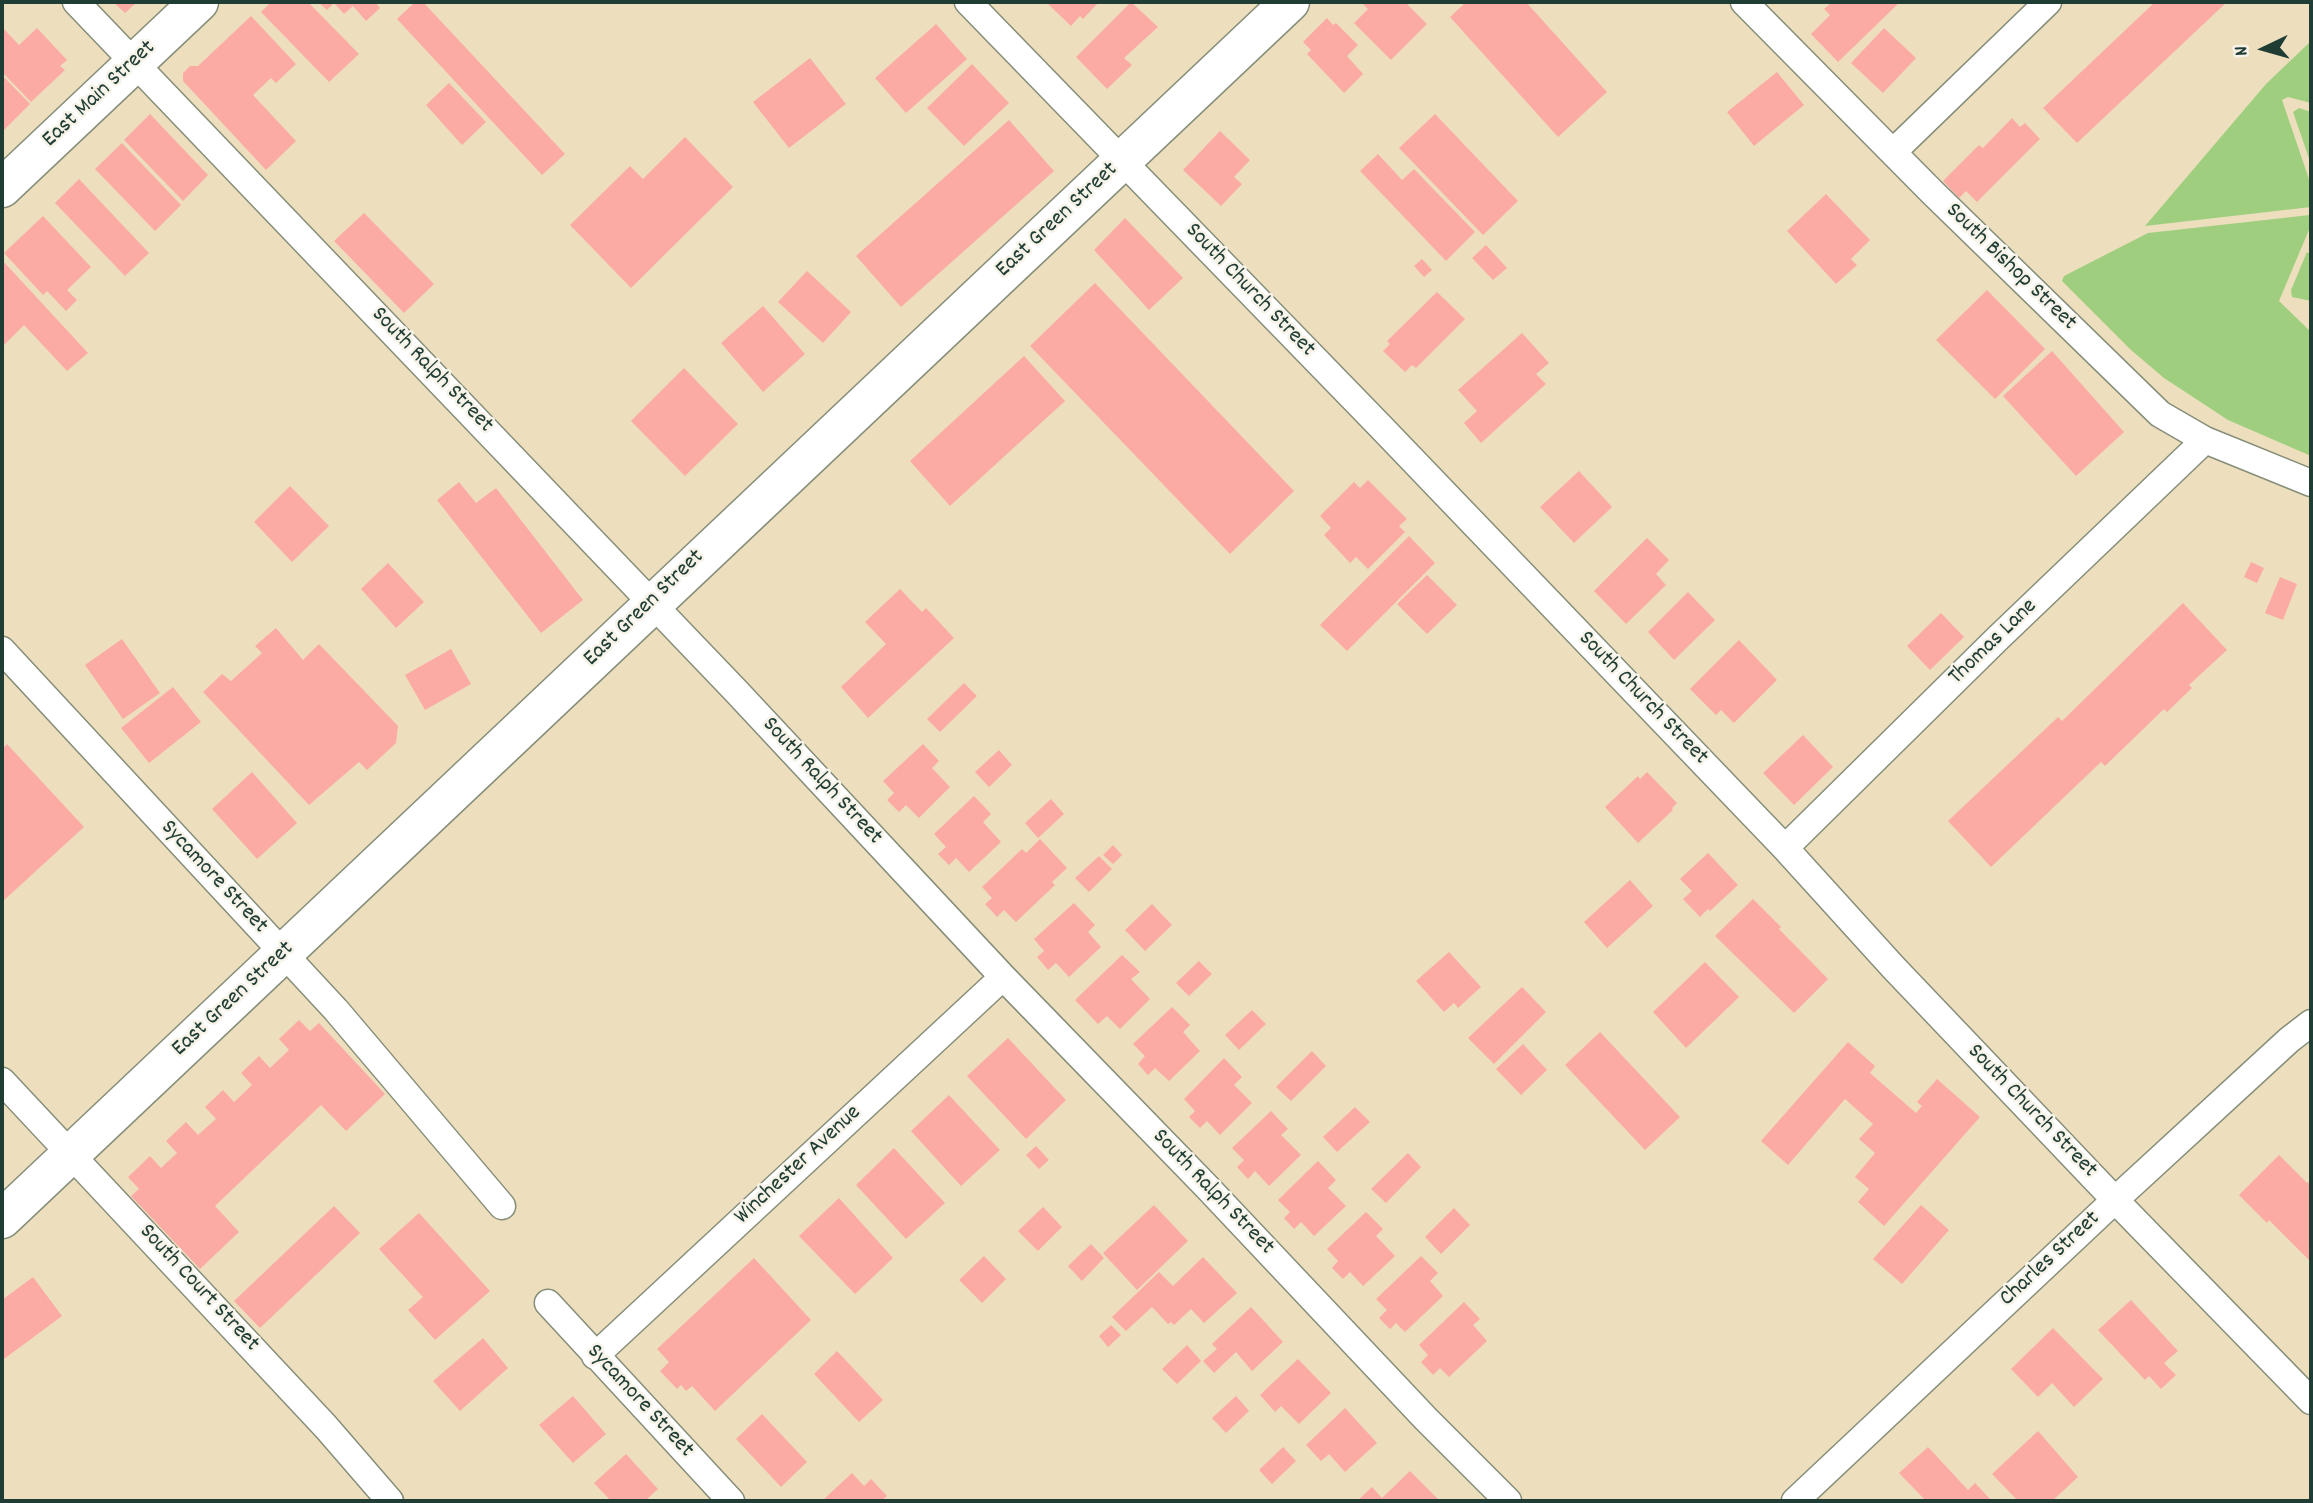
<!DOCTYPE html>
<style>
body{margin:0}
#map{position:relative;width:2313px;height:1503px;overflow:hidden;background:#eddfbe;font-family:Dekko,sans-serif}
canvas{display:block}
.frame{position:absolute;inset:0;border:4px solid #1f3d34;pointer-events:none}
.north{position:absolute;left:2229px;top:14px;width:70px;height:70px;-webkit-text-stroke:5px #f7f3e8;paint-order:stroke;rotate:265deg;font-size:19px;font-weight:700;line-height:28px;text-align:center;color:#1f3d34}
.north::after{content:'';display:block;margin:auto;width:24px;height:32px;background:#1f3d34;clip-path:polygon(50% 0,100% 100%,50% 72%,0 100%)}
</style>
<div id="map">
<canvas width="2313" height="1503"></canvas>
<div class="frame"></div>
<div class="north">N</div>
</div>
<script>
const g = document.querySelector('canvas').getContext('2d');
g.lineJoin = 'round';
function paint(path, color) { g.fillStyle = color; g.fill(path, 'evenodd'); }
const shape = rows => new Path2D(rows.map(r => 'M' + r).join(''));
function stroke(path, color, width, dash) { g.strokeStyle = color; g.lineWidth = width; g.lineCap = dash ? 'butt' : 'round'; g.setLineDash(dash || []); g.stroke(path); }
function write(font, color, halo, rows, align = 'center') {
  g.font = font + ' Dekko,sans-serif'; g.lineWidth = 5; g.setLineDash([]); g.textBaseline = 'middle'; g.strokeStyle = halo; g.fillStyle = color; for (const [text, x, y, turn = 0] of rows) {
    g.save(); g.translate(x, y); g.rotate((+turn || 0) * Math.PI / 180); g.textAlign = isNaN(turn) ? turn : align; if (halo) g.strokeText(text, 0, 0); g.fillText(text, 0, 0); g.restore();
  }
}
paint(shape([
 [2311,41,2311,103,2288,97,2282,100,2311,185,2311,207,2145,226,2266,84],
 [2299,108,2311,112,2311,164,2293,112],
 [2310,215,2311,225,2279,301,2311,332,2311,456,2228,420,2164,378,2131,350,2062,281,2064,276,2148,233],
 [2307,252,2311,255,2311,301,2292,297,2291,290]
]), '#9fcf7e');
paint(shape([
 [113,2,137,2,125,13],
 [271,2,308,2,359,54,329,82,261,12],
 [318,2,375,2,380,8,366,21,353,6,344,14,334,3,327,10],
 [415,2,423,2,565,154,542,175,397,19],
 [1050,2,1099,2,1083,19,1080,16,1071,26,1048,4],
 [1131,2,1158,27,1124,58,1132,65,1107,89,1076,57],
 [1361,2,1405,2,1427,24,1391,60,1354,23,1368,9],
 [1466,2,1526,2,1607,92,1558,137,1450,17],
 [1832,2,1900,2,1838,62,1811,34,1830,15,1824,9],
 [2155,2,2227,2,2077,143,2043,108],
 [251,16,296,64,276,83,271,78,253,95,296,141,266,170,183,81,183,73,190,66,198,66],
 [1327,18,1333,25,1336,23,1358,45,1347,56,1363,74,1344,93,1307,54,1311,50,1303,42],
 [936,24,967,59,906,113,875,78],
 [2,27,19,45,37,28,67,60,60,66,65,70,31,102,2,72],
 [1884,28,1916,58,1883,93,1851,63],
 [810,58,846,104,789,148,753,102],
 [972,64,1009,103,964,146,927,108],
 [1777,72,1804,105,1754,146,1727,112],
 [2,75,30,104,2,132],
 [449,83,486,122,462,145,426,105],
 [150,114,208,175,183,201,124,140],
 [1435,114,1518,201,1483,235,1399,148],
 [2012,118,2020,127,2025,123,2040,139,1977,202,1966,191,1959,198,1943,181,1979,145,1983,148],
 [1009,120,1054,171,901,307,856,256],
 [1220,131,1250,160,1234,177,1242,184,1221,206,1183,170],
 [685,137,733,187,631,288,570,225,630,166,643,179],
 [122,143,181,205,155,231,95,169],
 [1378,154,1402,180,1414,169,1475,232,1446,261,1360,171],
 [79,179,149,253,125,276,55,203],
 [1826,194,1870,240,1851,259,1857,265,1836,284,1787,231],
 [364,213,434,284,404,313,334,241],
 [43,216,91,267,67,290,77,300,66,311,47,291,43,295,4,253],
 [1125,218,1183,278,1149,310,1094,250],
 [1486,245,1507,268,1493,280,1472,258],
 [1422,259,1432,270,1424,277,1414,266],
 [2,260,88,353,67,371,24,325,2,347],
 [807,271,851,312,823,343,778,302],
 [1095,283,1294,491,1230,554,1030,346],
 [1987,290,2045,349,1995,399,1936,340],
 [1437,292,1465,319,1416,368,1412,365,1405,372,1383,351,1390,344,1387,341],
 [763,306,805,354,763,392,721,343],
 [1522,333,1549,363,1536,374,1546,384,1481,443,1464,423,1477,411,1458,390],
 [2052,351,2124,432,2076,476,2003,396],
 [1024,356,1065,401,950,506,910,461],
 [684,368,738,424,685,476,631,421],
 [1579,471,1612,507,1574,543,1540,507],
 [1368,480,1407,519,1399,526,1405,532,1368,569,1356,557,1350,563,1324,535,1331,528,1320,516,1354,482,1360,488],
 [459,482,476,503,496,488,583,600,541,633,437,500],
 [290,486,329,526,292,562,254,522],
 [1409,536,1435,563,1347,651,1320,625],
 [1647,538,1669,560,1656,574,1666,585,1626,624,1594,591],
 [2251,562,2264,568,2257,583,2244,577],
 [388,563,424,602,396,628,361,589],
 [1427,575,1457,605,1427,634,1397,604],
 [2280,577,2297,584,2283,620,2265,613],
 [900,589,922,612,926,608,954,638,868,718,841,687,886,644,865,622],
 [1688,592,1715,620,1674,660,1648,632],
 [2183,603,2227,650,2189,685,2192,688,2167,712,2164,709,2105,766,2101,762,1991,867,1948,821,2058,717,2062,721],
 [1941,613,1964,637,1930,670,1907,646],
 [276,628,303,660,319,644,398,726,396,743,367,770,359,762,309,805,203,692,222,674,231,681,262,653,255,646],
 [122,639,160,693,123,719,85,665],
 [1739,640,1777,680,1734,723,1721,710,1716,715,1690,689],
 [451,649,471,684,425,710,405,675],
 [964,683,977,696,940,732,927,719],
 [173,687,201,722,149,763,121,728],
 [1803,735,1833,767,1794,805,1763,773],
 [7,744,84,827,2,902,2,749],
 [923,744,939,761,932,768,950,787,919,818,906,805,899,812,887,800,894,793,883,781],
 [999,750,1012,765,989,787,975,772],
 [252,772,297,823,257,859,212,809],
 [1647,772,1677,803,1672,808,1673,810,1638,843,1605,807,1638,776,1640,779],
 [974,796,991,814,983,822,1001,842,969,872,956,858,949,865,938,854,946,847,934,834],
 [1051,799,1064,814,1038,838,1025,823],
 [1040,839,1067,868,1052,882,1055,885,1016,922,1004,910,997,917,985,904,992,898,982,887,1022,849,1026,853],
 [1113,845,1122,855,1113,864,1103,855],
 [1708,853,1738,885,1710,911,1708,909,1700,917,1683,899,1692,891,1680,879],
 [1099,856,1112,869,1089,892,1075,878],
 [1630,880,1653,906,1607,948,1584,922],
 [1753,899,1781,927,1779,929,1828,979,1794,1013,1715,936],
 [1074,903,1095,925,1088,932,1101,947,1069,977,1056,963,1048,970,1037,957,1044,951,1034,939],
 [1152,904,1172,925,1145,951,1125,930],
 [1449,952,1481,987,1458,1008,1454,1003,1444,1012,1416,981],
 [1122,955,1140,972,1131,979,1150,999,1120,1029,1107,1016,1098,1024,1075,1000],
 [1199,961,1212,974,1189,996,1176,983],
 [1705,962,1739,997,1686,1048,1653,1012],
 [1522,987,1546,1012,1494,1064,1468,1038],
 [1172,1007,1190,1025,1183,1032,1200,1051,1169,1081,1155,1068,1148,1075,1138,1064,1145,1056,1133,1044],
 [1252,1010,1266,1024,1239,1050,1225,1035],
 [299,1020,310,1031,319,1023,385,1094,346,1131,321,1105,215,1206,239,1232,200,1269,131,1196,139,1189,128,1177,150,1156,161,1168,177,1153,166,1141,186,1122,198,1135,216,1119,205,1107,223,1090,234,1102,252,1085,241,1073,259,1056,270,1068,289,1050,279,1039],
 [1600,1032,1680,1117,1645,1150,1565,1065],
 [1008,1038,1066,1100,1026,1139,967,1076],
 [1848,1042,1875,1066,1870,1073,1916,1113,1922,1106,1917,1102,1937,1079,1980,1117,1884,1226,1858,1202,1869,1189,1855,1177,1875,1153,1859,1139,1873,1124,1845,1099,1788,1165,1761,1141],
 [1523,1044,1547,1070,1521,1095,1496,1069],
 [1312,1051,1326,1066,1291,1101,1276,1087],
 [1224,1058,1242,1077,1234,1085,1252,1103,1220,1135,1207,1121,1200,1128,1189,1117,1195,1111,1184,1099],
 [949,1095,1000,1150,961,1186,911,1131],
 [1355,1107,1370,1122,1337,1152,1323,1137],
 [1271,1111,1288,1129,1281,1135,1301,1155,1269,1186,1255,1171,1248,1179,1237,1167,1244,1160,1232,1148],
 [1036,1146,1049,1160,1039,1169,1026,1155],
 [894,1148,945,1203,906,1239,856,1185],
 [1408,1153,1421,1167,1386,1203,1371,1189],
 [2279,1155,2307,1183,2311,1181,2311,1262,2269,1220,2267,1223,2239,1195],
 [1318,1161,1336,1180,1328,1188,1346,1206,1314,1236,1301,1222,1294,1229,1284,1218,1290,1212,1278,1200],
 [839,1198,893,1258,855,1294,799,1236],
 [1154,1205,1188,1241,1137,1290,1103,1253],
 [1921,1205,1949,1230,1902,1284,1873,1259],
 [334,1206,360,1233,260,1328,234,1301],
 [1043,1207,1062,1227,1038,1251,1018,1231],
 [1454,1208,1470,1225,1441,1254,1425,1237],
 [1366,1212,1383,1229,1376,1236,1395,1256,1363,1286,1350,1272,1343,1279,1332,1268,1338,1261,1327,1249],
 [419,1213,490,1291,435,1340,408,1310,423,1297,379,1249],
 [1091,1244,1104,1258,1082,1281,1068,1266],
 [984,1256,1006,1279,982,1303,959,1280],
 [1421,1256,1438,1273,1430,1281,1443,1296,1405,1332,1396,1323,1390,1329,1379,1318,1387,1310,1376,1299],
 [1203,1257,1237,1293,1204,1323,1191,1309,1174,1325,1171,1322,1168,1324,1152,1307,1126,1331,1112,1317,1159,1272,1173,1286],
 [754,1258,811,1320,715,1411,692,1386,686,1391,681,1385,677,1389,660,1371,669,1362,657,1349],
 [33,1277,62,1316,4,1359,2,1356,2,1300],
 [2131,1300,2178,1351,2164,1363,2176,1375,2161,1389,2149,1376,2145,1380,2098,1330],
 [1464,1302,1480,1319,1473,1325,1487,1341,1449,1377,1440,1368,1433,1375,1421,1362,1428,1355,1419,1345],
 [1251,1307,1283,1342,1252,1371,1236,1352,1214,1373,1203,1361,1217,1349,1212,1344],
 [1111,1325,1121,1335,1108,1347,1099,1336],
 [2053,1328,2103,1379,2074,1407,2052,1383,2038,1397,2011,1369],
 [483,1338,508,1368,460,1411,433,1381],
 [1187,1345,1201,1361,1177,1384,1162,1369],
 [837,1351,883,1400,859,1422,814,1374],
 [1298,1359,1331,1393,1299,1424,1281,1406,1275,1412,1260,1395],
 [573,1396,606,1434,573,1463,539,1425],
 [1236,1396,1249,1411,1226,1433,1212,1418],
 [1345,1408,1377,1443,1345,1472,1329,1454,1321,1461,1306,1445],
 [762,1414,807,1462,781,1487,736,1439],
 [2038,1431,2078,1477,2052,1501,2018,1501,1992,1474],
 [1283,1447,1296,1461,1272,1484,1259,1470],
 [1928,1447,1968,1490,1975,1483,1992,1501,1926,1501,1899,1473],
 [626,1454,658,1489,645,1501,611,1501,594,1483],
 [1410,1471,1440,1501,1357,1501,1372,1487,1382,1498],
 [852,1473,864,1486,871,1479,887,1496,881,1501,826,1501,824,1499]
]), '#fcaaa4');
const street = shape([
 [76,2,736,691,1003,977,1207,1187,1426,1419,1508,1501],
 [968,2,1381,427,1785,848,1893,967,2115,1200,2311,1401],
 [1744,2,1933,193,2160,414,2205,440,2311,483],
 [1893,152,2048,2],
 [2,650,336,1010,502,1206],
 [1785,848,1997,639,2205,440],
 [2,1081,326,1427,390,1501],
 [548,1303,731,1501],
 [595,1356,1003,977],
 [1795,1501,2115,1200,2289,1040,2311,1023]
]);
const secondary = shape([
 [2,188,199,2],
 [2,1219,1290,2]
]);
stroke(street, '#868e79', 29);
stroke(secondary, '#868e79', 41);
stroke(street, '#fff', 26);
stroke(secondary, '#fff', 38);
write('23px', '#1f3d34', '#f7f3e8', [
 ["East Main Street",100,95,-43],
 ["East Green Street",1058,221,-43],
 ["South Bishop Street",2010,268,44],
 ["South Church Street",1249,291,46],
 ["South Ralph Street",431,371,46],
 ["East Green Street",645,609,-44],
 ["Thomas Lane",1994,643,-44],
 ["South Church Street",1642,699,46],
 ["South Ralph Street",821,782,47],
 ["Sycamore Street",213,878,47],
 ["East Green Street",234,1000,-43],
 ["South Church Street",2031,1112,46],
 ["Winchester Avenue",799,1166,-43],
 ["South Ralph Street",1212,1193,46],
 ["Charles Street",2051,1260,-43],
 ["South Court Street",198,1289,47],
 ["Sycamore Street",639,1402,47]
]);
</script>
